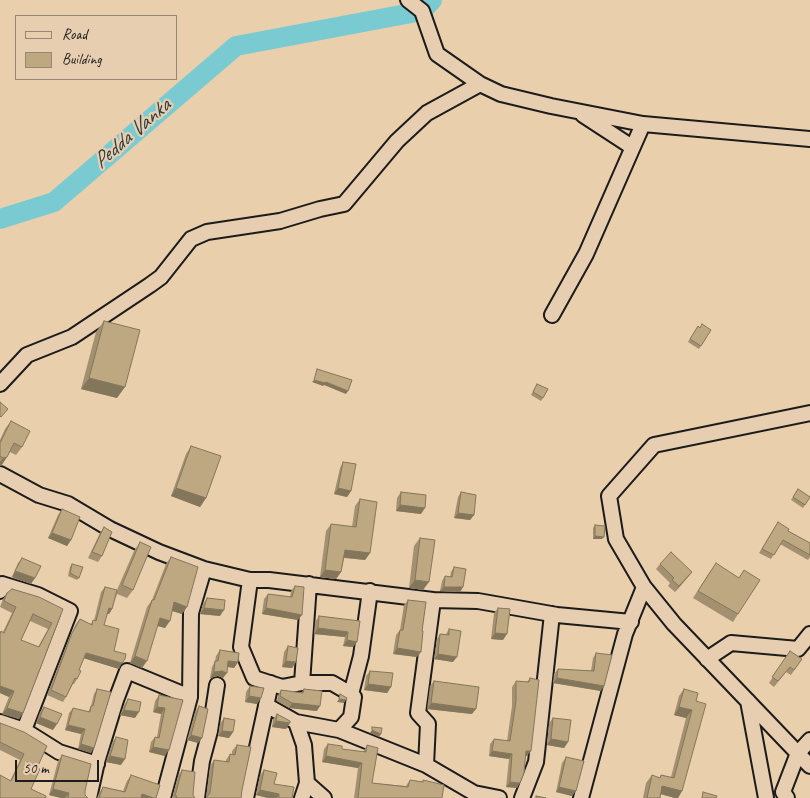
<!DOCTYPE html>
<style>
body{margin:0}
#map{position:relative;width:810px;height:798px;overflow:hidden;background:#e9cfab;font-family:Caveat,sans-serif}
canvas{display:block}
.legend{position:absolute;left:15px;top:15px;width:162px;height:65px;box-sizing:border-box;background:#e8ceb0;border:1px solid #968775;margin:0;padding:6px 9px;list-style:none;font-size:15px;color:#1c1c1c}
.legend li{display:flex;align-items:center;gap:10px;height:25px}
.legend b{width:25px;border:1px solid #968775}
.scale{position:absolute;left:15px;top:760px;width:84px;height:22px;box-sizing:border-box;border:2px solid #1c1c1c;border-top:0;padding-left:6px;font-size:15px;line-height:18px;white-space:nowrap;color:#1c1c1c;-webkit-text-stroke:4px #e8ceb0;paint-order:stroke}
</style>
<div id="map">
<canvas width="810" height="798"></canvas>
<ul class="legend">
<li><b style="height:6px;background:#e8ceb0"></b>Road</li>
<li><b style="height:14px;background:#bda882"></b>Building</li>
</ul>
<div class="scale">50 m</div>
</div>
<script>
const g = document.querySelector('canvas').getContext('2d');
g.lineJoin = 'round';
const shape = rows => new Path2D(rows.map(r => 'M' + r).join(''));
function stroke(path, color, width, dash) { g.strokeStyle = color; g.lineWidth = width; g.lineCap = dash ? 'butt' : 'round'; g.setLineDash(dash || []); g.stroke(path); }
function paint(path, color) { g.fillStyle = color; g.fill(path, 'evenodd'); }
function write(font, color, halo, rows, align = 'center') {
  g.font = font + ' Caveat,sans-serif'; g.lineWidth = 4.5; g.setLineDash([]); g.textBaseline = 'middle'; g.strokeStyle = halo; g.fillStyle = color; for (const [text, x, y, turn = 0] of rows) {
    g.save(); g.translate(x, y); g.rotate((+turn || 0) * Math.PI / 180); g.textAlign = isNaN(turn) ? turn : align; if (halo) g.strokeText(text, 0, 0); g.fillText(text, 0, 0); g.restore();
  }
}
stroke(shape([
 [0,219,54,202,236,46,422,11,432,0]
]), '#7acbd1', 20);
const minor = shape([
 [408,0,422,11,437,54,480,84,501,94,551,106,643,124,810,139],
 [583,115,632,147],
 [552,315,586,254,643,124],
 [0,384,27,355,72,337,150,285,161,277,191,239,207,232,280,221,320,209,344,204,397,141,427,113,480,84],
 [810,413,654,445,609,496,616,539,644,587,674,624,810,766],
 [0,474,39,495,68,504,110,529,159,552,204,569,250,580,269,580,433,600,478,601,557,615,631,622],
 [250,580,241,647,254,678,282,687,302,683,309,584],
 [0,591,2,584,38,595,70,611,24,730,0,722],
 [707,659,731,643,798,649,810,634],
 [302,683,332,683,351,694,361,656,370,591],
 [190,697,191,613,204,569],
 [748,701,766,798],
 [266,705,296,722],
 [24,730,59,752,97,764],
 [339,730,351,717,354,697,351,694],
 [426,765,474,793,499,798],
 [307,783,324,798],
 [89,798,97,762,116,700,127,671,190,697,163,798],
 [197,798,202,761,210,731,217,685],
 [246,798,271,683],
 [302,798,307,783,304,745,296,722,339,730,426,765,428,724,418,713,433,600],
 [522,798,536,762,552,614],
 [581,798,625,634,644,587],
 [787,798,783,792,798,753,810,740]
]);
stroke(minor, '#1c1c1c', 18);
stroke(minor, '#e8ceb0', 14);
paint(shape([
 [104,321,117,398,81,389,96,332],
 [698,326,700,328,711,330,699,349,688,342],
 [537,384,543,398,541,401,531,395],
 [11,421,22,447,16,455,10,452,1,466,0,466,0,440,5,429],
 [191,446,206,498,200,507,171,496,186,454],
 [343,462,351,491,347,497,334,494,340,468],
 [798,489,810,497,803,508,791,500],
 [401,492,421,514,396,511,397,498],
 [461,492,474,515,470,520,454,518,458,497],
 [360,499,370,553,365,560,344,558,341,572,336,579,320,577,326,531,331,524,352,527,355,506],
 [62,509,71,540,67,546,48,538,58,515],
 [778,522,788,531,810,543,810,557,808,560,780,544,771,559,759,553],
 [595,525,602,539,593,539,593,528],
 [104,527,102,556,98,562,88,558,100,533],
 [420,538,423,590,409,588,414,546],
 [140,542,133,590,127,598,117,594,112,609,109,614,107,614,104,625,114,651,119,669,84,658,79,670,77,679,74,684,73,684,66,697,63,702,47,695,69,639,76,624,80,619,90,624,94,621,101,592,105,587,117,590,134,551],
 [171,557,182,614,172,611,165,628,157,626,142,668,130,663,147,607,152,600,166,564],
 [22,558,31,584,12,577,18,563],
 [72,564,79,578,77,580,68,576,70,567],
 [660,564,692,572,688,577,675,592,668,586,670,583,656,569],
 [454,567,463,587,460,592,440,591,442,581,445,576,450,577,451,572],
 [711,570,739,578,744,570,738,614,733,622,693,598],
 [295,586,298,620,262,614,264,599,268,594,290,597,291,591],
 [7,593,63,609,23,713,19,719,2,714,9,697,0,693,0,633,3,632,12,613,0,607,3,599],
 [30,621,48,629,38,647,21,640],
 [207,598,220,616,200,614,203,604],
 [408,600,422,631,417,657,393,654,396,635,400,630,404,605],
 [498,608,503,640,491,639,494,613],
 [319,616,360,621,353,647,343,646,345,637,314,634,315,622],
 [449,629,453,662,434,659,437,639,440,634,446,634],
 [288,646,296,662,292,668,282,667,284,652],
 [220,650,238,662,234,668,227,667,223,678,218,676,210,678,212,667,215,661,216,656],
 [790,651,802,659,791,675,786,672,774,687,769,683],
 [596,653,601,691,553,683,554,674,558,669,591,671,593,658],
 [370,671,391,687,387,693,364,690,366,676],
 [530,678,527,756,525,756,517,788,506,787,509,759,489,756,490,744,494,739,507,741,512,706,512,687,516,681,527,682],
 [434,681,472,714,427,709,430,686],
 [250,686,261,698,257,704,245,702,246,692],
 [97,689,91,753,78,749,81,734,65,730,69,713,73,708,88,712,91,706,94,694],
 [304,689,317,711,289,708,277,701,278,695,281,690,301,693],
 [684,689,696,701,682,791,678,798,675,798,660,794,660,798,643,798,646,783,652,775,659,778,661,775,671,777,686,718,674,715,679,696],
 [159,695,183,700,165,756,149,752,151,742,155,737,157,737,161,714,153,712,155,701],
 [128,699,135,718,120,715,124,705],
 [199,706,202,738,198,743,187,740,195,712],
 [44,707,53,730,36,723,40,712],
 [277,714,286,729,272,727,273,719],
 [224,718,233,732,229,738,218,736,220,724],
 [553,718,568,742,564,748,547,745,549,723],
 [0,723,37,768,31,789,10,781,20,760,0,750],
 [116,737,121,765,106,762,112,743],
 [328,744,342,749,363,752,367,745,372,783,406,786,410,780,422,782,423,780,442,798,354,798,358,768,322,762,324,749],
 [237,745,242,790,241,798,206,798,210,766,214,760,226,762,226,760,230,754,232,754,232,751],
 [62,755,85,791,85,795,88,798,61,798,49,795,58,761],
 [566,757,572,796,556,792,562,763],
 [182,770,193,795,195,798,172,798,178,776],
 [264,770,274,784,292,798,268,798,256,795,260,775],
 [131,775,156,798,97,798,99,793,103,787,123,791,127,781]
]), '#a39070');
paint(shape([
 [89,378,125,387,117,398,81,389],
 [314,380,326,382,348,391,346,394,324,385,323,386,312,382],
 [7,457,1,466,0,466,0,462,3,458],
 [176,488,206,498,200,507,171,496],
 [338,488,351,491,347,497,334,494],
 [400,505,425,508,421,514,396,511],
 [458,513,474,515,470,520,454,518],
 [52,533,71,540,67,546,48,538],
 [595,536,604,537,602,539,593,539],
 [345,550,370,553,365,560,340,557],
 [325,570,341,572,336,579,320,577],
 [15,571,35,578,31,584,12,577],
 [692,572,688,577,675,592,679,586],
 [415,580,429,582,423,590,409,588],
 [444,587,463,587,460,592,440,591],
 [174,602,187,607,182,614,169,610],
 [109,608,112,609,109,614,105,613],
 [204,608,224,610,220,616,200,614],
 [266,608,302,615,298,620,262,614],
 [160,618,170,621,165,628,155,625],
 [318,628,348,632,345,637,314,634],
 [495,633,507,634,503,640,491,639],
 [347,640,357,642,353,647,343,646],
 [397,648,421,652,417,657,393,654],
 [86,653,122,663,119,669,83,658],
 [438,654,457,657,453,662,434,659],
 [135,656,147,661,142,668,130,663],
 [228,661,238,662,234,668,224,666],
 [286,661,296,662,292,668,282,667],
 [222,671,227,673,223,678,218,676,210,678,214,672],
 [557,678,604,686,601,691,553,683],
 [368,684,391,687,387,693,364,690],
 [0,686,14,691,9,697,0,693],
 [249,696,261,698,257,704,245,702],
 [339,699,346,700,344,703,337,702],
 [292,703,320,706,317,711,289,708],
 [431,703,476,709,472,714,427,709],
 [157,707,165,708,161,714,153,712],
 [679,707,692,710,686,718,674,715],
 [7,708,23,713,19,719,2,714],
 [124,710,139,712,135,718,120,715],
 [40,717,57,724,53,730,36,723],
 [276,721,290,723,286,729,272,727],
 [68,725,85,729,81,734,65,730],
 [372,730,381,734,379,737,370,733],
 [222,731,233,732,229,738,218,736],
 [191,735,202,738,198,743,187,740],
 [551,739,568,742,564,748,547,745],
 [81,744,94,748,91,753,78,749],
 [153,747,169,750,165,756,149,752],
 [492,751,512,754,509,759,489,756],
 [526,751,531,751,527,756,522,756],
 [110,756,125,759,121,765,106,762],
 [326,756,362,763,358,768,322,762],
 [510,782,520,783,517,788,506,787],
 [662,786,682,791,678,798,675,798,657,793],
 [559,787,576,791,572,796,556,792],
 [53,789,69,793,65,798,61,798,49,795],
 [260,790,279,794,277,798,268,798,256,795],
 [142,794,154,798,140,798]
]), '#84765b');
const building = shape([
 [104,321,140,330,125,387,89,378,104,321],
 [702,324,711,330,701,346,690,339,698,326,700,328,702,324],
 [317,369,352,380,348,391,326,382,325,383,314,380,317,369],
 [537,384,548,389,543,398,533,392,537,384],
 [0,402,8,409,1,417,0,416,0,402],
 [11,421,30,431,22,447,14,443,7,457,3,458,0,456,0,443,11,421],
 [191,446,221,456,206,498,176,488,191,446],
 [343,462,356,464,351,491,338,488,343,462],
 [798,489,810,497,805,505,793,497,798,489],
 [401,492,426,495,425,508,400,505,401,492],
 [461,492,476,495,474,515,458,513,461,492],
 [360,499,377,502,370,553,345,550,341,572,325,570,331,524,356,527,360,499],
 [62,509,80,517,71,540,52,533,62,509],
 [778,522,789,529,788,531,810,543,810,555,783,540,774,555,762,549,778,522],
 [595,525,605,526,604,537,595,536,595,525],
 [104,527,112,532,102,556,92,552,104,527],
 [420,538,435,540,429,582,415,580,420,538],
 [140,542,151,547,133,590,122,585,140,542],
 [671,552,692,572,679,586,672,580,674,578,660,564,671,552],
 [171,557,198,567,187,607,174,602,170,621,160,618,147,661,135,656,152,600,154,600,171,557],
 [22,558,41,566,35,578,15,571,22,558],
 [716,563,739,578,744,570,760,580,738,614,698,591,716,563],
 [72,564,83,567,79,578,70,573,72,564],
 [454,567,466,569,463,587,444,587,445,576,452,577,454,567],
 [295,586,304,587,302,615,266,608,268,594,292,597,295,586],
 [105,587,117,590,112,609,109,608,104,625,119,629,114,651,126,654,125,659,122,663,86,653,79,670,81,671,77,679,75,678,66,697,51,690,72,633,80,619,92,625,93,620,96,621,105,587],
 [12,589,39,597,63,609,23,713,7,708,14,691,0,686,0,634,1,631,4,633,16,607,4,601,7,593,12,589],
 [33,614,52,623,39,647,21,640,33,614],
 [207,598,225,600,224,610,204,608,207,598],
 [408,600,426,602,422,631,423,631,421,652,397,648,400,630,403,630,408,600],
 [498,608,510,609,507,634,495,633,498,608],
 [319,616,360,621,357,642,347,640,348,632,318,628,319,616],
 [449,629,461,631,457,657,438,654,440,634,449,635,449,629],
 [288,646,298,648,296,662,286,661,288,646],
 [220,650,239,653,238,662,228,661,227,673,222,671,214,672,215,661,218,661,220,650],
 [790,651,802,659,794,670,790,667,778,681,772,677,790,651],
 [596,653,612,655,604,686,557,678,558,669,594,671,596,653],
 [370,671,393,673,391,687,368,684,370,671],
 [530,678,539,680,531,751,526,751,524,773,520,783,510,782,512,754,492,751,494,739,510,741,516,701,516,681,529,682,530,678],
 [434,681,479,687,476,709,431,703,434,681],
 [250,686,264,688,261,698,249,696,250,686],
 [97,689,111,692,94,748,81,744,85,729,68,725,73,708,90,712,91,706,93,706,97,689],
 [304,689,322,691,320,706,292,703,280,696,281,690,303,693,304,689],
 [684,689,698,693,696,701,706,704,682,791,662,786,660,798,647,798,652,775,660,778,661,775,674,778,692,710,679,707,684,689],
 [340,694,347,698,346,700,339,699,340,694],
 [159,695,183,700,169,750,153,747,155,737,159,738,165,708,157,707,159,695],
 [128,699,141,702,139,712,124,710,128,699],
 [199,706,208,709,202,738,191,735,199,706],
 [44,707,62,714,57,724,40,717,44,707],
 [277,714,290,721,290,723,276,721,277,714],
 [224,718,235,720,233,732,222,731,224,718],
 [553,718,571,720,568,742,551,739,553,718],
 [0,723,24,732,47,746,37,768,40,769,31,789,46,796,46,798,0,798,0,775,11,781,24,754,0,742,0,723],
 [372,727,382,728,381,734,372,730,372,727],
 [116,737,128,740,125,759,110,756,116,737],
 [328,744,342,746,342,749,366,752,367,745,378,748,372,783,408,787,410,780,423,782,423,780,444,785,442,798,358,798,362,763,326,756,328,744],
 [237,745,251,747,242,790,241,798,206,798,210,793,214,760,229,762,230,754,235,755,237,745],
 [62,755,91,764,85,791,85,795,88,798,68,798,69,793,53,789,62,755],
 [566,757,584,761,576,791,559,787,566,757],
 [182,770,195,772,193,795,195,798,176,798,177,796,175,796,182,770],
 [264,770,277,773,274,784,294,787,292,798,279,798,279,794,260,790,264,770],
 [131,775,160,785,156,798,154,798,142,794,141,798,99,798,103,787,125,792,131,775],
 [703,792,717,796,716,798,702,798,703,792],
 [536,796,546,798,536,798,536,796]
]);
paint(building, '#bda882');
stroke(building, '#84765b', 1);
write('italic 22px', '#2f3f40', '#e8ceb0', [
 ["Pedda Vanka",132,134,-41]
]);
</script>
